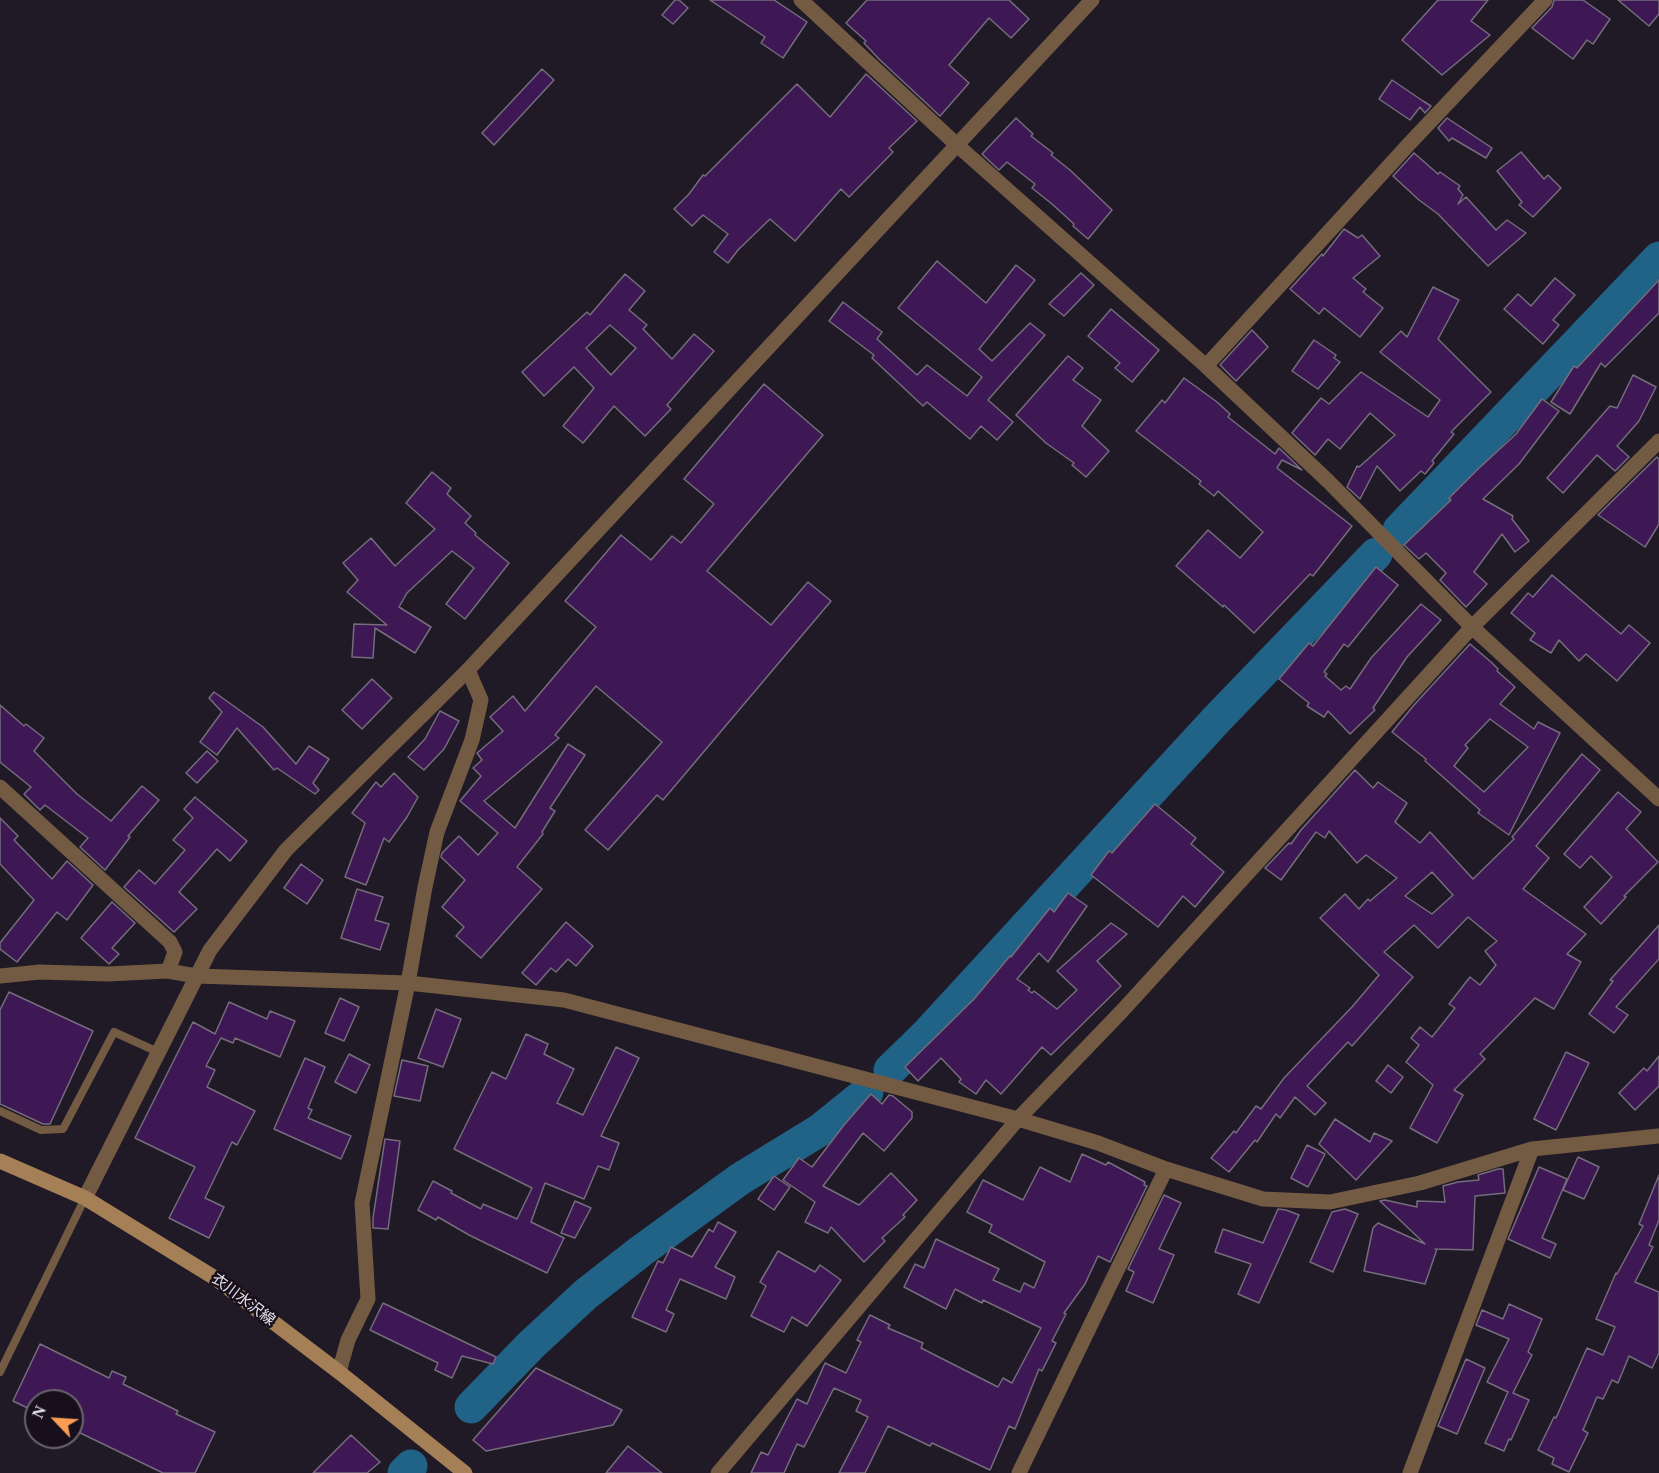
<!DOCTYPE html>
<meta charset="utf-8">
<style>
body{margin:0}
#map{position:relative;width:1659px;height:1473px;overflow:hidden;background:#201926;font-family:"Times New Roman",serif}
canvas{display:block}
.north{position:absolute;left:24px;top:1389px;width:60px;height:60px;box-sizing:border-box;background:#17101c;border:2px solid #6a646f;border-radius:50%;rotate:295deg;font-size:16px;font-weight:700;line-height:24px;text-align:center;color:#e7e2eb}
.north::after{content:'';display:block;margin:auto;width:21px;height:27px;background:#fc9d54;clip-path:polygon(50% 0,100% 100%,50% 72%,0 100%)}
</style>
<div id="map">
<canvas width="1659" height="1473"></canvas>
<div class="north">N</div>
</div>
<script>
const g = document.querySelector('canvas').getContext('2d');
g.lineJoin = 'round';
const shape = rows => new Path2D(rows.map(r => 'M' + r).join(''));
function stroke(path, color, width, dash) { g.strokeStyle = color; g.lineWidth = width; g.lineCap = dash ? 'butt' : 'round'; g.setLineDash(dash || []); g.stroke(path); }
function paint(path, color) { g.fillStyle = color; g.fill(path, 'evenodd'); }
function write(font, color, halo, rows, align = 'center') {
  g.font = font + ' "Times New Roman","Noto Sans JP",serif'; g.lineWidth = 5; g.setLineDash([]); g.textBaseline = 'middle'; g.strokeStyle = halo; g.fillStyle = color; for (const [text, x, y, turn = 0] of rows) {
    g.save(); g.translate(x, y); g.rotate((+turn || 0) * Math.PI / 180); g.textAlign = isNaN(turn) ? turn : align; if (halo) g.strokeText(text, 0, 0); g.fillText(text, 0, 0); g.restore();
  }
}
stroke(shape([
 [1399,530,1659,258],
 [890,1070,927,1034,1217,719,1376,554],
 [471,1407,531,1345,586,1294,641,1251,740,1179,820,1130,867,1092],
 [404,1473,411,1466]
]), '#206386', 33);
const building = shape([
 [675,0,679,0,688,8,673,24,662,15,675,0],
 [710,0,774,0,807,22,783,58,761,43,765,37,710,0],
 [867,0,1009,0,1029,19,1011,38,989,18,949,65,969,83,940,116,879,59,864,43,866,41,846,23,867,0],
 [1438,0,1488,0,1471,21,1490,35,1442,75,1402,40,1438,0],
 [1554,0,1583,0,1610,19,1593,44,1587,40,1573,59,1532,28,1552,7,1554,0],
 [1618,0,1659,0,1659,14,1649,26,1618,0],
 [542,69,554,80,494,145,482,133,542,69],
 [866,74,917,121,889,148,893,152,849,197,841,189,795,241,770,219,738,250,728,263,714,252,728,234,703,215,692,226,674,209,689,194,703,175,705,176,797,84,830,117,866,74],
 [1392,80,1423,101,1431,106,1425,113,1420,107,1410,120,1379,99,1392,80],
 [1016,118,1033,134,1031,136,1053,153,1051,155,1070,170,1112,210,1088,239,1073,226,1074,224,1052,204,1032,188,1035,184,1007,162,999,170,982,154,1016,118],
 [1447,118,1492,148,1486,158,1452,138,1449,141,1438,128,1447,118],
 [1521,152,1544,179,1548,175,1561,188,1533,217,1519,205,1522,202,1497,171,1521,152],
 [1414,153,1438,174,1440,172,1460,186,1458,189,1463,195,1458,204,1466,197,1496,230,1507,220,1526,233,1488,266,1438,214,1419,200,1393,176,1414,153],
 [1344,229,1358,238,1362,235,1380,256,1353,278,1366,289,1363,292,1383,308,1360,337,1324,308,1319,314,1290,289,1322,254,1323,256,1344,229],
 [937,261,986,303,1016,265,1035,280,979,349,992,361,1030,323,1045,335,988,400,1013,422,997,440,981,426,970,439,927,402,923,406,872,358,874,355,829,321,843,302,882,332,877,339,917,375,927,365,967,396,982,377,898,308,937,261],
 [1081,273,1094,285,1064,316,1049,304,1081,273],
 [625,274,645,291,629,310,647,325,643,329,672,359,694,334,714,351,667,405,671,409,645,436,614,406,583,443,563,426,594,388,574,367,544,396,522,372,587,312,590,315,625,274],
 [610,325,636,348,611,375,586,348,610,325],
 [1555,278,1575,295,1553,320,1559,325,1543,344,1504,309,1518,294,1531,306,1555,278],
 [1659,280,1659,313,1605,367,1601,363,1570,414,1551,402,1574,366,1577,368,1659,280],
 [1433,287,1459,300,1438,339,1491,392,1451,432,1454,434,1432,461,1434,463,1425,474,1421,471,1400,491,1377,466,1360,499,1347,487,1357,466,1359,467,1395,435,1370,413,1340,449,1328,439,1315,455,1292,433,1321,398,1329,404,1361,372,1428,417,1440,400,1380,352,1401,331,1407,337,1433,287],
 [1111,309,1159,350,1132,382,1115,368,1120,363,1088,336,1111,309],
 [1252,330,1268,347,1236,381,1220,365,1252,330],
 [1314,340,1336,355,1334,358,1340,362,1318,389,1292,371,1314,340],
 [1068,356,1083,368,1073,380,1101,400,1082,426,1109,451,1086,477,1072,465,1074,463,1046,443,1016,415,1068,356],
 [1633,375,1656,387,1639,421,1617,446,1629,457,1615,471,1597,455,1563,493,1547,478,1610,406,1617,408,1633,375],
 [1184,378,1217,402,1230,414,1228,417,1275,454,1279,448,1302,470,1282,460,1277,468,1352,526,1313,576,1310,574,1254,633,1224,605,1223,607,1176,566,1208,530,1240,558,1263,532,1218,491,1214,496,1199,484,1201,481,1136,431,1162,400,1165,403,1184,378],
 [764,384,823,435,707,571,771,625,808,582,831,601,663,800,657,795,608,850,585,830,662,742,596,686,555,735,559,738,484,801,515,828,568,744,585,755,550,808,555,811,542,832,543,834,517,867,542,889,481,958,456,936,464,927,442,907,465,880,441,857,442,853,459,836,478,855,498,833,460,801,481,776,473,768,482,760,477,753,503,731,490,717,513,696,525,711,596,627,565,601,621,535,651,560,672,536,681,543,714,504,684,479,764,384],
 [1542,399,1559,411,1519,464,1483,499,1513,516,1512,519,1529,541,1515,552,1502,534,1474,572,1487,584,1466,607,1440,580,1446,573,1426,553,1419,559,1404,545,1451,500,1449,498,1477,470,1516,434,1542,399],
 [1657,457,1659,459,1659,524,1645,547,1598,515,1657,457],
 [432,472,451,488,447,494,471,516,465,523,476,533,475,535,509,563,465,619,446,604,474,568,452,551,407,593,399,607,431,627,415,653,375,628,373,658,352,657,354,624,387,625,347,592,358,580,343,563,371,538,395,566,435,529,406,503,432,472],
 [1376,567,1398,585,1348,647,1344,644,1324,672,1327,674,1325,676,1341,690,1346,686,1350,689,1371,658,1421,604,1441,620,1407,657,1373,708,1375,710,1350,734,1328,711,1324,717,1307,706,1309,703,1279,679,1309,643,1313,646,1376,567],
 [1552,575,1621,634,1629,625,1650,643,1617,681,1586,654,1579,661,1559,640,1551,653,1530,640,1535,633,1511,613,1528,593,1533,597,1552,575],
 [1470,644,1491,662,1498,669,1497,671,1515,687,1500,704,1534,729,1538,722,1560,733,1509,835,1478,813,1480,810,1425,761,1426,759,1392,732,1414,705,1470,644],
 [1490,719,1528,747,1484,792,1454,766,1468,748,1465,745,1490,719],
 [372,679,392,698,362,729,342,710,372,679],
 [214,692,263,727,296,764,309,746,329,759,313,783,319,790,315,794,277,768,274,770,237,728,217,755,200,742,222,712,209,698,214,692],
 [0,705,24,726,26,724,44,738,34,751,77,794,111,821,142,786,159,800,128,836,130,837,105,870,80,847,88,838,45,805,40,810,24,794,31,787,0,762,0,705],
 [440,711,459,721,444,749,424,770,408,757,425,739,440,711],
 [207,751,218,761,197,783,186,773,207,751],
 [1582,754,1600,770,1536,846,1549,858,1523,889,1586,934,1567,954,1581,962,1554,1009,1535,998,1480,1054,1485,1059,1454,1090,1463,1095,1437,1143,1410,1128,1433,1085,1406,1062,1419,1045,1411,1038,1420,1027,1432,1037,1455,1008,1449,1004,1470,977,1480,985,1496,965,1485,951,1497,941,1468,917,1438,948,1414,925,1384,952,1413,977,1352,1046,1348,1042,1307,1086,1326,1103,1315,1115,1295,1097,1280,1118,1276,1114,1257,1142,1255,1140,1229,1172,1211,1158,1234,1131,1236,1133,1256,1106,1261,1109,1284,1078,1352,1007,1379,975,1320,918,1345,894,1359,909,1368,899,1370,901,1397,878,1366,855,1357,863,1329,831,1325,838,1316,832,1281,880,1265,868,1289,843,1291,844,1301,830,1355,770,1373,788,1378,782,1407,803,1395,822,1420,843,1430,832,1473,879,1514,839,1512,837,1582,754],
 [1432,872,1453,895,1432,914,1405,896,1432,872],
 [394,773,418,797,407,817,389,842,384,838,366,885,345,877,365,823,352,813,376,782,381,787,394,773],
 [1618,792,1641,812,1626,829,1658,862,1624,896,1626,897,1601,924,1584,907,1612,877,1591,856,1580,868,1564,854,1618,792],
 [195,797,247,841,230,861,217,849,179,892,197,909,174,932,124,887,139,870,155,884,185,850,173,840,193,818,184,809,195,797],
 [1155,804,1196,838,1191,844,1224,872,1195,907,1183,896,1158,927,1091,875,1109,851,1112,853,1155,804],
 [0,818,18,836,14,840,52,879,67,861,93,885,67,920,57,912,17,962,0,949,0,943,34,900,0,864,0,818],
 [301,864,323,880,307,904,284,888,301,864],
 [357,889,383,897,375,920,389,924,380,950,341,938,357,889],
 [1068,893,1087,906,1048,962,1039,953,1017,979,1030,988,1028,990,1032,993,1034,991,1057,1009,1077,990,1057,971,1111,923,1127,934,1097,961,1121,986,1051,1055,1042,1047,1001,1094,986,1080,976,1094,959,1082,961,1079,941,1058,918,1081,905,1067,974,999,1010,956,1011,957,1050,908,1054,912,1068,893],
 [112,902,135,923,112,948,119,954,109,964,81,938,112,902],
 [566,922,593,946,576,966,568,959,556,972,551,968,536,985,522,973,566,922],
 [1659,925,1659,959,1616,1007,1628,1015,1614,1033,1589,1014,1613,981,1610,980,1659,925],
 [9,992,93,1031,50,1124,43,1124,0,1104,0,1010,9,992],
 [340,998,359,1007,344,1041,325,1033,340,998],
 [229,1002,267,1019,270,1011,295,1021,280,1057,235,1038,233,1043,221,1038,206,1066,215,1070,207,1087,255,1111,237,1145,232,1142,205,1198,224,1207,209,1238,169,1218,195,1167,135,1138,193,1022,215,1034,229,1002],
 [436,1009,461,1019,443,1067,418,1058,436,1009],
 [526,1034,548,1044,544,1054,574,1069,557,1103,583,1115,616,1047,639,1058,601,1136,619,1143,609,1170,598,1166,584,1199,545,1183,531,1222,564,1238,547,1273,469,1235,438,1217,436,1220,418,1210,433,1181,452,1191,451,1193,481,1209,483,1204,517,1219,532,1188,454,1149,492,1072,506,1079,526,1034],
 [1566,1052,1589,1063,1556,1130,1534,1119,1566,1052],
 [349,1054,370,1065,356,1093,335,1082,349,1054],
 [1659,1056,1659,1086,1635,1110,1619,1093,1644,1068,1647,1071,1659,1056],
 [305,1058,325,1067,308,1108,312,1110,308,1118,351,1136,341,1159,274,1129,305,1058],
 [402,1060,428,1066,420,1101,394,1096,402,1060],
 [1388,1065,1403,1077,1391,1093,1376,1081,1388,1065],
 [871,1094,882,1104,889,1095,893,1096,912,1112,912,1118,884,1151,863,1133,823,1186,859,1205,891,1173,917,1200,903,1215,905,1217,882,1238,885,1241,864,1262,831,1227,828,1233,805,1222,815,1202,783,1180,799,1158,812,1167,844,1125,871,1094],
 [1335,1119,1370,1142,1374,1133,1392,1141,1356,1180,1319,1144,1335,1119],
 [385,1139,400,1141,388,1229,373,1228,373,1218,385,1139],
 [1307,1145,1325,1154,1308,1187,1291,1178,1307,1145],
 [1082,1154,1106,1165,1108,1162,1145,1182,1144,1185,1147,1186,1110,1262,1098,1256,1085,1284,1064,1313,1066,1314,1052,1341,1056,1343,1042,1371,1039,1369,1015,1429,1009,1426,990,1470,932,1443,930,1446,888,1426,865,1473,839,1473,868,1417,856,1411,861,1400,834,1388,804,1447,797,1444,784,1473,751,1473,761,1452,768,1455,797,1399,807,1404,825,1363,846,1373,861,1342,857,1340,870,1315,890,1325,888,1328,923,1343,921,1348,998,1387,1003,1378,1012,1383,1041,1328,983,1300,982,1303,955,1289,946,1309,904,1287,915,1264,924,1268,936,1239,999,1269,993,1280,1020,1292,1024,1283,1034,1288,1045,1262,989,1232,992,1225,967,1212,983,1180,1023,1200,1040,1167,1070,1182,1082,1154],
 [1578,1157,1599,1167,1584,1199,1563,1190,1578,1157],
 [1539,1167,1567,1179,1542,1238,1556,1244,1550,1258,1508,1239,1539,1167],
 [1498,1169,1503,1169,1505,1193,1475,1196,1473,1250,1435,1249,1437,1249,1425,1284,1364,1271,1373,1228,1378,1223,1425,1244,1380,1201,1385,1200,1417,1207,1417,1201,1445,1202,1443,1186,1458,1182,1479,1180,1478,1175,1498,1169],
 [1659,1175,1659,1220,1649,1245,1653,1247,1635,1282,1659,1292,1659,1353,1652,1368,1629,1356,1618,1383,1612,1380,1603,1399,1597,1397,1583,1430,1588,1433,1569,1472,1552,1464,1554,1458,1538,1450,1554,1417,1556,1418,1587,1348,1603,1355,1615,1327,1596,1319,1616,1273,1617,1274,1643,1226,1639,1224,1659,1175],
 [774,1176,790,1187,774,1210,758,1199,774,1176],
 [1164,1195,1181,1203,1159,1249,1174,1255,1153,1303,1126,1291,1134,1272,1128,1269,1164,1195],
 [575,1201,591,1208,575,1238,561,1233,575,1201],
 [1278,1209,1286,1210,1299,1215,1259,1303,1238,1294,1251,1264,1215,1252,1223,1229,1263,1243,1278,1209],
 [1345,1209,1358,1214,1333,1272,1310,1262,1332,1212,1345,1209],
 [718,1222,736,1232,715,1267,735,1277,726,1299,680,1279,666,1310,674,1314,666,1332,632,1317,658,1261,663,1263,671,1247,692,1257,709,1229,713,1232,718,1222],
 [778,1251,815,1272,820,1265,841,1280,807,1326,792,1317,784,1332,751,1316,766,1286,760,1282,778,1251],
 [383,1303,496,1357,493,1364,462,1356,452,1378,435,1370,438,1363,370,1330,383,1303],
 [1509,1304,1542,1319,1528,1352,1532,1355,1513,1393,1529,1400,1511,1440,1509,1439,1504,1451,1485,1443,1508,1392,1487,1382,1509,1339,1476,1325,1482,1310,1503,1319,1509,1304],
 [40,1344,109,1378,112,1371,126,1377,123,1384,178,1411,176,1414,215,1432,195,1473,163,1473,72,1429,72,1401,36,1401,36,1412,13,1401,40,1344],
 [1466,1359,1485,1368,1457,1434,1438,1426,1466,1359],
 [536,1368,622,1410,613,1425,486,1451,473,1440,536,1368],
 [351,1435,380,1462,367,1473,313,1473,351,1435],
 [628,1446,662,1473,606,1473,628,1446]
]);
paint(building, '#3d1854');
stroke(building, '#756c7c', 1.5);
stroke(shape([
 [0,1111,41,1130,63,1129,114,1032,158,1052],
 [0,1372,85,1198]
]), '#735b43', 8);
stroke(shape([
 [801,0,957,145,1206,366,1328,481,1472,627,1659,799],
 [1206,366,1409,144,1545,0],
 [0,787,170,942,175,952,168,971],
 [0,976,40,972,108,974,168,971,196,976,408,983,564,1000,1018,1119,1098,1143,1166,1169,1263,1199,1330,1202,1420,1183,1532,1149,1659,1136],
 [1018,1119,1122,1011,1472,627,1659,441],
 [339,1372,348,1340,368,1299,362,1203,408,983,425,887,437,832,472,740,481,700,468,670],
 [1019,1473,1166,1169],
 [1410,1473,1532,1149]
]), '#735b43', 15);
stroke(shape([
 [85,1198,210,950,286,850,468,670,1092,0],
 [718,1473,1018,1119]
]), '#735b43', 15);
stroke(shape([
 [0,1161,85,1198,215,1278,339,1372,465,1473]
]), '#a57f56', 15);
write('15px', '#e7e2eb', '#17101c', [
 ["衣川水沢線",243,1300,37]
]);
</script>
